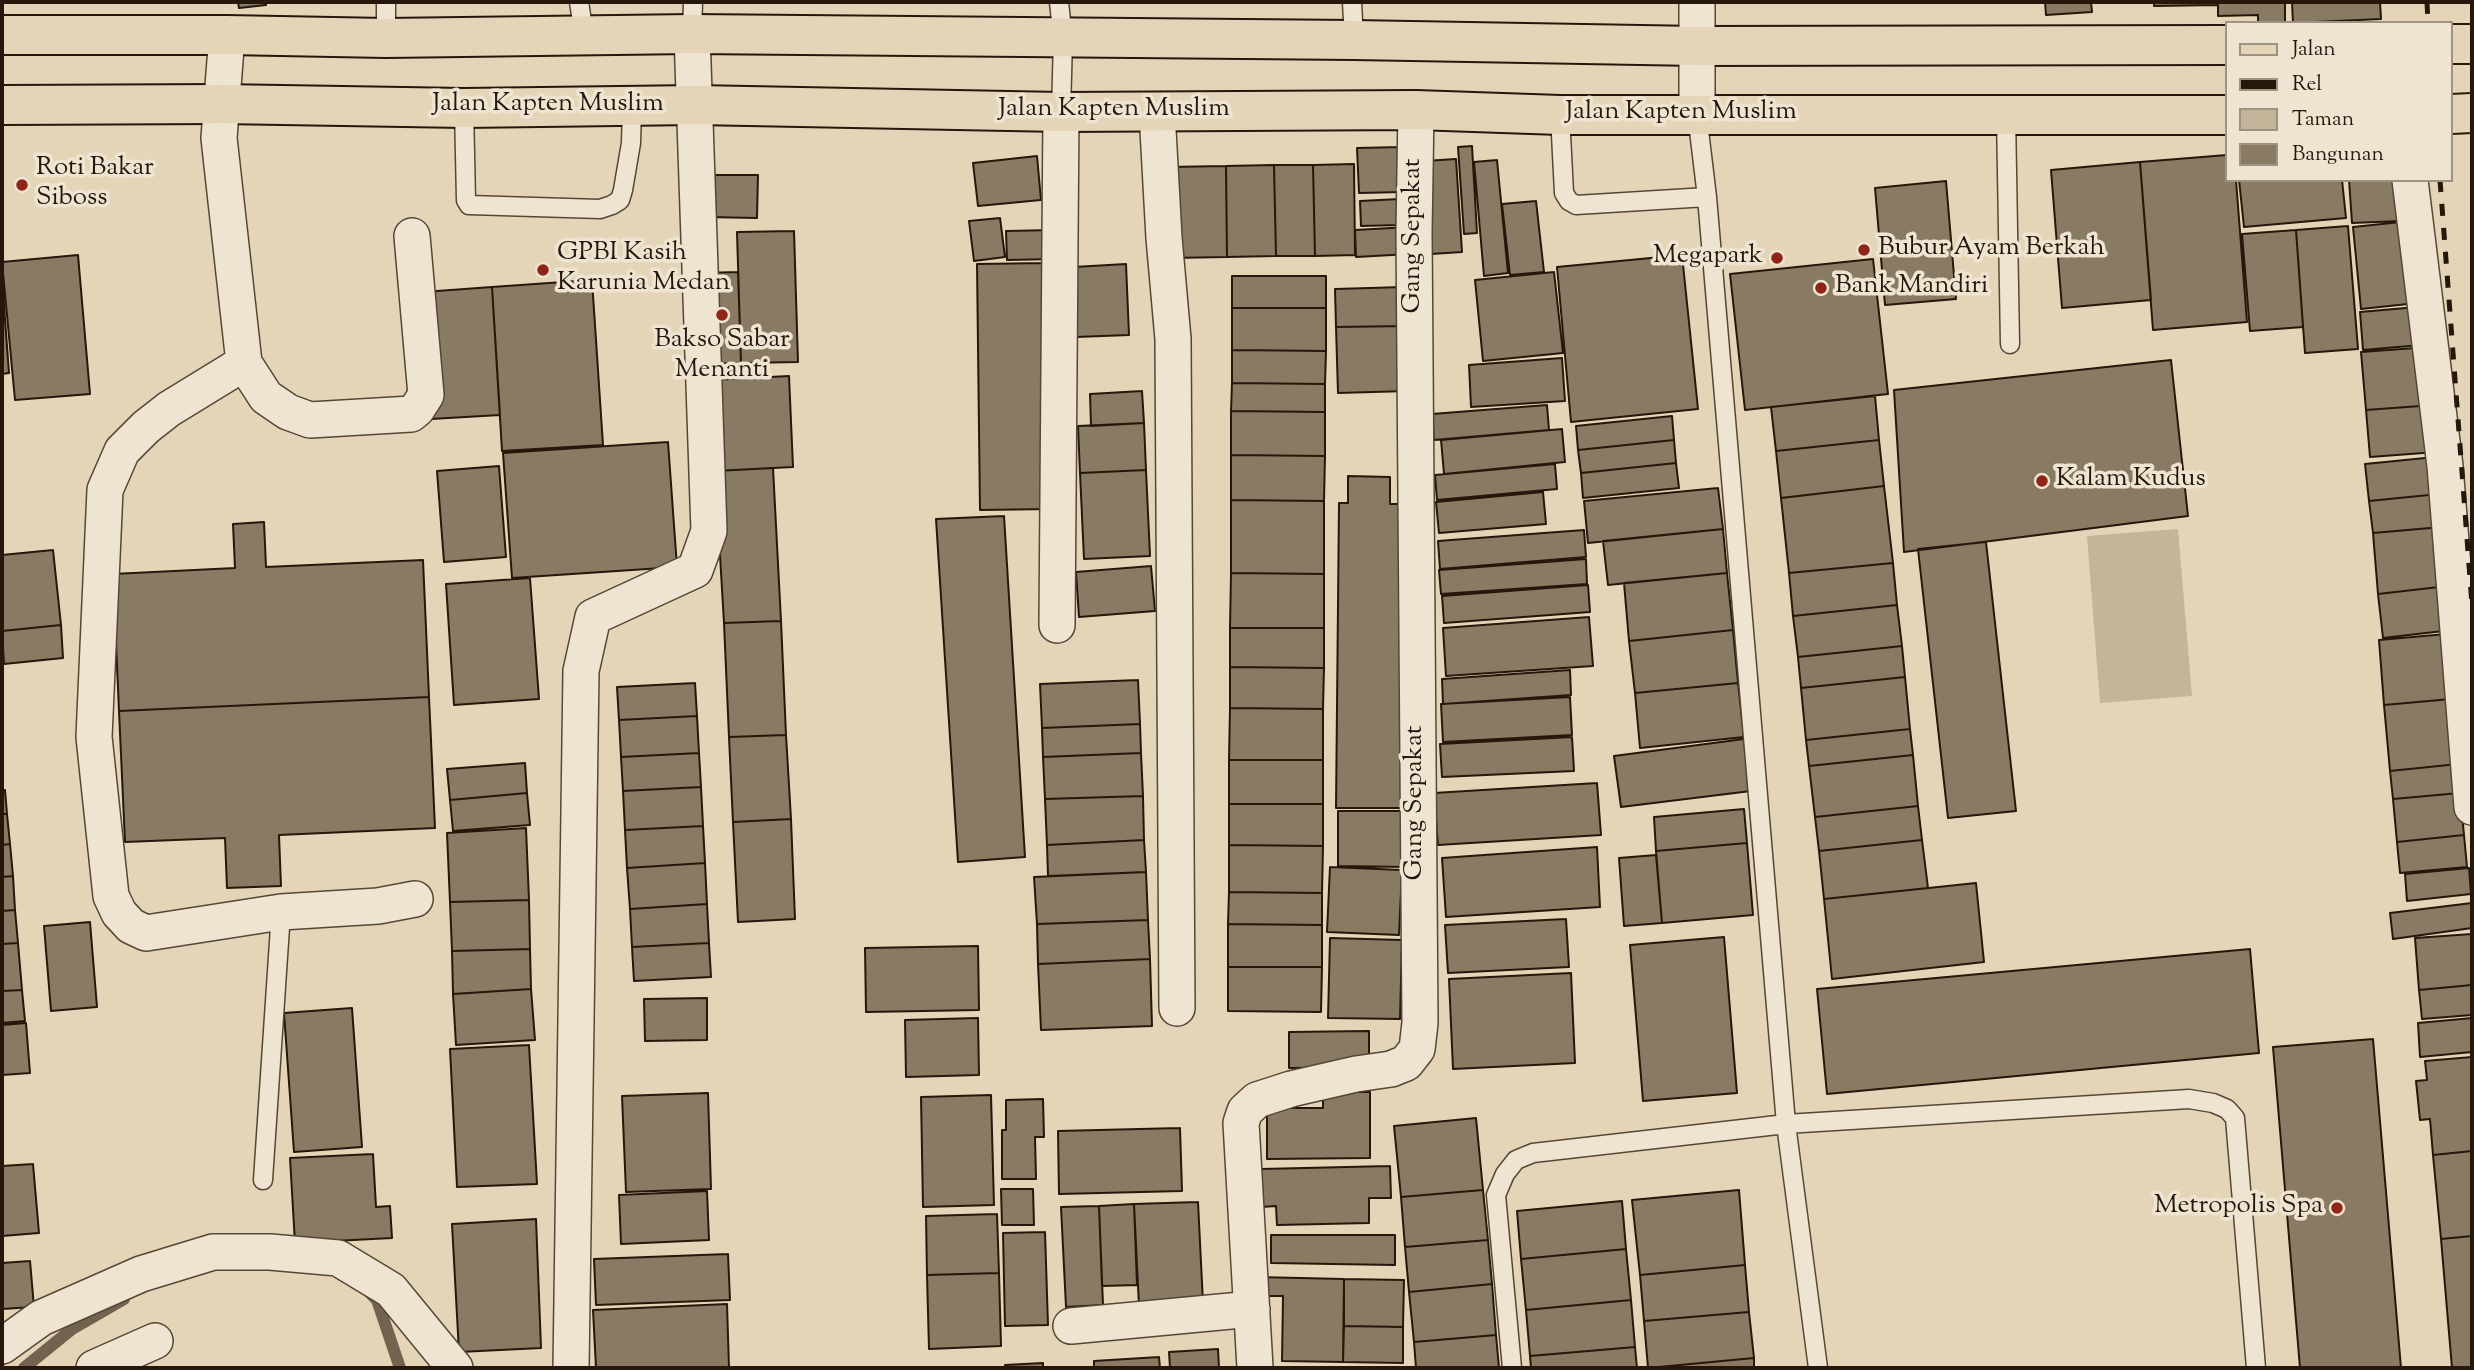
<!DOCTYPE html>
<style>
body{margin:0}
#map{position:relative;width:2474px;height:1370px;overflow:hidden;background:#e5d5b8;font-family:"Sorts Mill Goudy",serif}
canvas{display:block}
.frame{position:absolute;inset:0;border:4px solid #25180a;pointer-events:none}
.legend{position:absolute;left:2225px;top:21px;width:228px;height:161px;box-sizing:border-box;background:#eee4d1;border:2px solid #9e9281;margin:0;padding:9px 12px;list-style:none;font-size:21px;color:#25180a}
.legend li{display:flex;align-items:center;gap:14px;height:35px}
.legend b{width:35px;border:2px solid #9e9281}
</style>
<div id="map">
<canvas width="2474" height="1370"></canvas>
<div class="frame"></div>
<ul class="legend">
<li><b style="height:9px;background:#e5d5b8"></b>Jalan</li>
<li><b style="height:9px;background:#25180a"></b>Rel</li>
<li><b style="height:19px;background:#c4b59a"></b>Taman</li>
<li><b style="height:19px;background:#897a64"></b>Bangunan</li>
</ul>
</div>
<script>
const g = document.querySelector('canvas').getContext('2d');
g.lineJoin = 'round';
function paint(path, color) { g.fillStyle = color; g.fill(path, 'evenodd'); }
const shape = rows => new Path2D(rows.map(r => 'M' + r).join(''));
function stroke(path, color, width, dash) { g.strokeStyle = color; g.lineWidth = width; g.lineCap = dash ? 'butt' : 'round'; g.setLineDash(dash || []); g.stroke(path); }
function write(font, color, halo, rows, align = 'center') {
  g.font = font + ' "Sorts Mill Goudy",serif'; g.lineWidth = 7; g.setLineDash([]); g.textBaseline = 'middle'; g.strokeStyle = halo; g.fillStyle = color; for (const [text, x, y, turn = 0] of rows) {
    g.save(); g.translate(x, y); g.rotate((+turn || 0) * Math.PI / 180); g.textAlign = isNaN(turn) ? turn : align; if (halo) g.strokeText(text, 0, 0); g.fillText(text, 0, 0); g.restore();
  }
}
paint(shape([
 [2178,529,2192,696,2100,703,2087,536]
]), '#c4b59a');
stroke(shape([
 [369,1292,377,1300,400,1368],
 [24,1368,72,1329,124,1299]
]), '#71634f', 12);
const building = shape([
 [238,2,266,2,266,5,239,8,238,2],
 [2045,2,2091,2,2092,12,2046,15,2045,2],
 [2154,2,2218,2,2218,5,2154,6,2154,2],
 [2218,2,2285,2,2285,23,2258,23,2258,15,2218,16,2218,2],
 [2292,2,2380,2,2381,19,2293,23,2292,2],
 [1472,146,1477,233,1464,234,1458,147,1472,146],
 [1401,147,1403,192,1359,193,1357,148,1401,147],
 [2227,155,2227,180,2236,180,2247,322,2153,330,2140,162,2227,155],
 [1037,156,1041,200,978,206,973,163,1037,156],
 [1456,159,1462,252,1431,254,1425,161,1456,159],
 [1497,160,1508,273,1484,276,1474,162,1497,160],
 [2140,162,2151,300,2062,308,2051,170,2140,162],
 [1354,164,1355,255,1315,256,1313,165,1354,164],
 [1274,165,1276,256,1227,257,1226,166,1274,165],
 [1274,165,1313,165,1315,256,1276,256,1274,165],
 [1226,166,1227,257,1169,258,1168,167,1226,166],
 [705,175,758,175,757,218,705,217,705,175],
 [2239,180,2342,180,2346,218,2244,227,2239,180],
 [2349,180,2399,180,2401,221,2352,223,2349,180],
 [1946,181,1956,299,1885,305,1875,188,1946,181],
 [1400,199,1401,225,1361,226,1360,201,1400,199],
 [1536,201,1544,272,1510,275,1502,204,1536,201],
 [1000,218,1005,257,974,261,969,221,1000,218],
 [2401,222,2408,304,2361,309,2353,227,2401,222],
 [2348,226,2358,349,2305,353,2296,230,2348,226],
 [1409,227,1410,254,1356,257,1355,230,1409,227],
 [1055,230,1055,259,1007,260,1006,231,1055,230],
 [2296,230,2303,327,2250,331,2242,234,2296,230],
 [794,231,798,362,741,363,737,232,794,231],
 [78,255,90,394,15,400,2,262,78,255],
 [1682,255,1698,409,1571,422,1557,267,1682,255],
 [1873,259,1888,394,1745,410,1730,274,1873,259],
 [1048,263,1052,509,980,510,977,264,1048,263],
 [1126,264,1129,335,1076,337,1074,267,1126,264],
 [738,272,741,363,705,364,702,273,738,272],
 [1554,272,1563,353,1483,361,1475,280,1554,272],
 [1232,276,1326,276,1326,308,1232,308,1232,276],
 [2,279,9,373,2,374,2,279],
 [592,280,603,445,502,451,492,287,592,280],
 [492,287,500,415,431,419,423,292,492,287],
 [1404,287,1406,326,1336,327,1335,289,1404,287],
 [2417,307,2421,345,2363,350,2360,312,2417,307],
 [1232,308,1326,308,1326,351,1232,350,1232,308],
 [1406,326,1408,391,1338,393,1336,327,1406,326],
 [2429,347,2434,405,2366,410,2361,352,2429,347],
 [1232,350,1326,351,1325,384,1232,383,1232,350],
 [1562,358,1565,401,1471,407,1469,365,1562,358],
 [2171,360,2188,516,1904,552,1894,390,2171,360],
 [789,376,793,467,715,471,711,380,789,376],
 [1232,383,1325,384,1325,412,1231,411,1232,383],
 [1142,391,1144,423,1091,426,1090,394,1142,391],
 [1875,396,1879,440,1776,451,1771,407,1875,396],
 [1547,405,1549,430,1434,440,1432,414,1547,405],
 [2434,405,2437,452,2370,457,2366,410,2434,405],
 [1231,411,1325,412,1325,456,1231,455,1231,411],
 [1672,416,1674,440,1578,450,1576,426,1672,416],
 [1144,423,1146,470,1080,473,1078,426,1144,423],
 [1562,429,1565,462,1444,474,1441,440,1562,429],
 [1674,440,1676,463,1581,473,1578,450,1674,440],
 [1879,440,1884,486,1781,498,1776,451,1879,440],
 [668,442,677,567,512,578,503,453,668,442],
 [1231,455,1325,456,1324,501,1231,500,1231,455],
 [2435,457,2439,494,2369,501,2365,464,2435,457],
 [1676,463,1679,488,1583,498,1581,473,1676,463],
 [1555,464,1557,489,1437,500,1435,475,1555,464],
 [499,466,506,557,444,562,437,471,499,466],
 [773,468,781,621,724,623,715,471,773,468],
 [1146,470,1150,556,1084,559,1080,473,1146,470],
 [1348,476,1390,477,1390,504,1414,504,1410,808,1336,808,1339,503,1348,503,1348,476],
 [1884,486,1893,563,1789,573,1781,498,1884,486],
 [1718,488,1723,529,1588,543,1584,501,1718,488],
 [1543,492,1546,524,1439,533,1436,502,1543,492],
 [2439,494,2442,527,2373,533,2369,501,2439,494],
 [1231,500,1324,501,1324,574,1231,573,1231,500],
 [1004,516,1025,857,958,862,936,519,1004,516],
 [264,522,266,567,423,560,429,697,119,711,113,574,235,568,233,524,264,522],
 [2442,527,2448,586,2378,594,2373,533,2442,527],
 [1723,529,1727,573,1608,585,1603,541,1723,529],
 [1584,530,1586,557,1440,569,1438,541,1584,530],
 [1986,542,2016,811,1948,818,1918,549,1986,542],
 [53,550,61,625,2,631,2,555,53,550],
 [1586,559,1587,584,1441,594,1439,570,1586,559],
 [1893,563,1897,605,1793,616,1789,573,1893,563],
 [1151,566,1155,611,1079,617,1076,572,1151,566],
 [1231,573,1324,574,1324,628,1230,628,1231,573],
 [1727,573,1733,630,1629,641,1624,583,1727,573],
 [530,578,539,699,454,705,446,584,530,578],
 [1588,585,1590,612,1444,623,1442,596,1588,585],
 [2448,586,2452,630,2383,638,2378,594,2448,586],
 [1897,605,1902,646,1798,657,1793,616,1897,605],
 [1589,617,1593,666,1446,676,1443,628,1589,617],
 [781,621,786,735,729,737,724,623,781,621],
 [61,625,63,658,4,664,2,631,61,625],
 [1230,628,1324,628,1324,668,1230,667,1230,628],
 [1733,630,1738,683,1635,693,1629,641,1733,630],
 [2446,634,2451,699,2384,705,2379,640,2446,634],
 [1902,646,1905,677,1801,688,1798,657,1902,646],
 [1230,667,1324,668,1323,709,1230,708,1230,667],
 [1570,670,1571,695,1443,704,1442,679,1570,670],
 [1905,677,1910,729,1806,740,1801,688,1905,677],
 [1138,680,1140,724,1042,728,1040,684,1138,680],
 [695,683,697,716,619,720,617,687,695,683],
 [1738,683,1744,737,1640,748,1635,693,1738,683],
 [429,697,435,828,279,835,281,886,227,888,225,838,125,842,119,711,429,697],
 [1570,697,1572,735,1443,742,1441,704,1570,697],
 [2451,699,2458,764,2390,771,2384,705,2451,699],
 [1230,708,1323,709,1323,760,1229,760,1230,708],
 [697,716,699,753,621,757,619,720,697,716],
 [1140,724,1141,753,1043,757,1042,728,1140,724],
 [1910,729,1913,755,1809,766,1806,740,1910,729],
 [786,735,791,819,733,822,729,737,786,735],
 [1572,737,1574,771,1442,777,1440,744,1572,737],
 [1744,739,1751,791,1621,807,1614,756,1744,739],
 [699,753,701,787,623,791,621,757,699,753],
 [1141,753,1143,796,1045,799,1043,757,1141,753],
 [1913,755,1918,806,1815,817,1809,766,1913,755],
 [1229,760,1323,760,1323,804,1229,804,1229,760],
 [525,763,527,793,450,800,447,769,525,763],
 [2458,764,2460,793,2393,799,2390,771,2458,764],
 [1597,783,1601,835,1438,845,1434,793,1597,783],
 [701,787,703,826,625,830,623,791,701,787],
 [2,790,5,790,7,814,2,814,2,790],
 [527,793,530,825,453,831,450,800,527,793],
 [2460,793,2464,835,2397,842,2393,799,2460,793],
 [1143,796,1144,840,1047,845,1045,799,1143,796],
 [1229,804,1323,804,1323,846,1229,845,1229,804],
 [1918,806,1922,840,1819,851,1815,817,1918,806],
 [1744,809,1747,843,1656,851,1654,817,1744,809],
 [1338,811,1406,811,1405,867,1338,866,1338,811],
 [2,814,7,814,10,844,2,845,2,814],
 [791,819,795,919,738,922,733,822,791,819],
 [703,826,705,863,627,868,625,830,703,826],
 [526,828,529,900,450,902,447,833,526,828],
 [2464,835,2467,867,2400,873,2397,842,2464,835],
 [1144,840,1146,872,1048,876,1047,845,1144,840],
 [1922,840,1928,888,1824,899,1819,851,1922,840],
 [1747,843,1753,915,1662,923,1656,851,1747,843],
 [10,844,13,876,2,877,2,845,10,844],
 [1229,845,1323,846,1322,893,1229,892,1229,845],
 [1597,847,1600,907,1446,917,1442,858,1597,847],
 [1656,855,1662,923,1624,926,1619,858,1656,855],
 [705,863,707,904,630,909,627,868,705,863],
 [1330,867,1402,870,1399,935,1327,932,1330,867],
 [2469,868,2471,894,2407,901,2405,874,2469,868],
 [1146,872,1148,920,1037,924,1034,877,1146,872],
 [13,876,15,910,2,911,2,877,13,876],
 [1976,883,1984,962,1832,979,1824,899,1976,883],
 [1229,892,1322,893,1322,925,1228,924,1229,892],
 [529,900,530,949,452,951,450,902,529,900],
 [2472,903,2472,928,2393,939,2390,913,2472,903],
 [707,904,709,943,632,947,630,909,707,904],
 [15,910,18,943,2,944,2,911,15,910],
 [1566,919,1569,967,1448,973,1445,925,1566,919],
 [1148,920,1150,959,1038,964,1037,924,1148,920],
 [90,922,97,1007,51,1011,44,926,90,922],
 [1228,924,1322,925,1322,967,1228,967,1228,924],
 [2472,934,2472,985,2419,990,2415,938,2472,934],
 [1724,937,1737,1093,1643,1101,1630,945,1724,937],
 [1330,938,1402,940,1400,1019,1328,1018,1330,938],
 [18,943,22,990,2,991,2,944,18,943],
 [709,943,711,977,634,981,632,947,709,943],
 [978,946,979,1010,866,1012,865,948,978,946],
 [530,949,531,989,453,994,452,951,530,949],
 [2250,949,2259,1053,1827,1094,1817,989,2250,949],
 [1150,959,1152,1026,1041,1030,1038,964,1150,959],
 [1228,967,1322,967,1321,1012,1228,1011,1228,967],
 [1571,973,1575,1063,1453,1069,1449,979,1571,973],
 [2472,985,2472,1015,2422,1019,2419,990,2472,985],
 [531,989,535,1040,456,1045,453,994,531,989],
 [22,990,25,1021,2,1023,2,991,22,990],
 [707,998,707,1040,645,1041,644,999,707,998],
 [352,1008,362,1147,294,1152,284,1013,352,1008],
 [978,1018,979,1075,906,1077,905,1020,978,1018],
 [2472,1018,2472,1052,2420,1057,2418,1023,2472,1018],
 [26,1023,30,1073,2,1075,2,1025,26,1023],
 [1369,1031,1369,1067,1289,1068,1289,1032,1369,1031],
 [2373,1039,2401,1368,2300,1368,2273,1047,2373,1039],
 [529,1045,537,1184,457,1187,450,1049,529,1045],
 [2472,1057,2472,1151,2433,1155,2430,1119,2420,1120,2416,1081,2427,1080,2425,1061,2472,1057],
 [1323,1092,1370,1092,1370,1158,1267,1159,1267,1108,1323,1108,1323,1092],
 [708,1093,711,1189,626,1192,622,1096,708,1093],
 [991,1095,994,1205,923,1207,921,1097,991,1095],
 [1043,1099,1044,1137,1035,1137,1036,1179,1002,1179,1002,1130,1006,1130,1006,1100,1043,1099],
 [1476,1118,1483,1190,1401,1197,1394,1126,1476,1118],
 [1180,1128,1182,1191,1059,1194,1058,1131,1180,1128],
 [2472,1151,2472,1236,2441,1239,2433,1155,2472,1151],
 [373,1154,376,1207,390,1206,392,1238,295,1243,290,1158,373,1154],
 [33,1164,39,1233,2,1236,2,1166,33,1164],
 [1390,1166,1391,1198,1369,1198,1369,1223,1277,1225,1276,1206,1261,1207,1261,1169,1390,1166],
 [1001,1189,1033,1189,1034,1225,1002,1225,1001,1189],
 [1483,1190,1488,1240,1405,1247,1401,1197,1483,1190],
 [1739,1190,1745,1265,1640,1275,1632,1200,1739,1190],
 [707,1191,709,1240,621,1244,619,1195,707,1191],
 [1622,1201,1626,1249,1521,1259,1517,1211,1622,1201],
 [1198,1202,1203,1303,1139,1306,1134,1204,1198,1202],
 [1134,1204,1137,1285,1102,1286,1099,1206,1134,1204],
 [1099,1206,1103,1305,1066,1307,1061,1207,1099,1206],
 [997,1214,999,1273,927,1275,926,1216,997,1214],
 [536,1219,541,1348,459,1352,452,1224,536,1219],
 [1045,1232,1048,1325,1005,1326,1003,1233,1045,1232],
 [1271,1235,1395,1235,1395,1265,1271,1263,1271,1235],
 [2472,1236,2472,1368,2452,1368,2441,1239,2472,1236],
 [1488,1240,1492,1284,1409,1292,1405,1247,1488,1240],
 [1626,1249,1631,1300,1526,1310,1521,1259,1626,1249],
 [728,1254,730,1300,596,1305,594,1259,728,1254],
 [30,1261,34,1307,2,1309,2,1263,30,1261],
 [1745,1265,1749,1312,1644,1321,1640,1275,1745,1265],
 [999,1273,1001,1346,929,1349,927,1275,999,1273],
 [1256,1277,1344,1279,1343,1362,1282,1361,1283,1296,1256,1296,1256,1277],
 [1344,1279,1404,1280,1403,1327,1344,1326,1344,1279],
 [1492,1284,1496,1335,1414,1342,1409,1292,1492,1284],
 [1631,1300,1635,1347,1530,1356,1526,1310,1631,1300],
 [727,1304,729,1368,596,1368,593,1310,727,1304],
 [1749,1312,1754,1358,1648,1368,1644,1321,1749,1312],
 [1344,1326,1403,1327,1403,1363,1343,1362,1344,1326],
 [1496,1335,1499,1368,1416,1368,1414,1342,1496,1335],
 [1635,1347,1637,1368,1531,1368,1530,1356,1635,1347],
 [1218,1349,1219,1368,1170,1368,1169,1352,1218,1349],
 [1159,1357,1160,1368,1094,1368,1094,1361,1159,1357],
 [1754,1358,1754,1368,1648,1368,1754,1358],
 [1043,1363,1043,1368,1006,1368,1005,1365,1043,1363]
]);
paint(building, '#897a64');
stroke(building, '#25180a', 2);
const service = shape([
 [386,2,386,38],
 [579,2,584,34],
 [1059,2,1063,39,1061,112],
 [1352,2,1354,40],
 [692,34,693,2],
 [464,108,466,200,469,205,600,209,612,205,620,200,623,190,631,143,632,107],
 [1697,114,1707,197,1786,1124,1818,1368],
 [1560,115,1564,193,1569,201,1576,205,1707,197],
 [2006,115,2010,344],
 [263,1180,281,912],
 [1512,1368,1496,1195,1505,1174,1516,1160,1533,1153,1786,1124,2189,1099,2213,1103,2227,1109,2235,1118,2256,1368]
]);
const minor = shape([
 [1697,2,1697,114],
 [227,35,219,138,244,363,266,397,288,412,310,420,411,414,417,409,426,395,412,236],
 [1157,112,1164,238,1173,339,1177,1008],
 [2410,180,2445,466,2472,807],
 [244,363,169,409,146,427,122,451,105,490,94,737,111,896,119,913,131,926,146,933,281,912,378,906,415,899],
 [1057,625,1061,112],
 [1071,1326,1252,1309],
 [2,1346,41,1318,141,1274,213,1252,270,1252,338,1258,391,1290,455,1368],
 [94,1368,155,1341],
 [571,1368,581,671,593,617,695,570,709,531,692,34],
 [1255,1368,1241,1123,1245,1111,1257,1100,1291,1089,1356,1074,1391,1069,1406,1063,1417,1049,1420,1023,1414,232,1416,110]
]);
const primary = shape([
 [2,35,227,35,386,38,692,34,1354,40,1698,46,2227,45],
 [2451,44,2472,44],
 [2,105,221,104,464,108,696,105,1061,112,1416,110,1560,115,2227,115],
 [2451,114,2472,113]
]);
stroke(service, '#554736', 21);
stroke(minor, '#554736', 38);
stroke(primary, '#25180a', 42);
stroke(service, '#eee4d1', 18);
stroke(minor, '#eee4d1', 35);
stroke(primary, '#e5d5b8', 38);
stroke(shape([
 [2427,2,2428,23],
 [2440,180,2472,605]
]), '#25180a', 5, [12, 12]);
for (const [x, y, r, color] of [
 [22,185,7,"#8f2418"],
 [1864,250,7,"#8f2418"],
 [1777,258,7,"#8f2418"],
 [543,270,7,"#8f2418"],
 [1821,288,7,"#8f2418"],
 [722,315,7,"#8f2418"],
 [2042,481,7,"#8f2418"],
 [2337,1208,7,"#8f2418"]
]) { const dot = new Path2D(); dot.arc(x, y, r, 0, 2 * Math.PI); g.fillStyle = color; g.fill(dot); stroke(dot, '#eee4d1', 2.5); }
write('26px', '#25180a', '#eee4d1', [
 ["Jalan Kapten Muslim",548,106],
 ["Jalan Kapten Muslim",1114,111],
 ["Jalan Kapten Muslim",1681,114],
 ["Gang Sepakat",1415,236,-90],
 ["Gang Sepakat",1417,803,-90]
]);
write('26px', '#25180a', '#eee4d1', [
 ["Roti Bakar",36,170],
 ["Siboss",36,200],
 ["Bubur Ayam Berkah",1878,250],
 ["GPBI Kasih",557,255],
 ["Karunia Medan",557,285],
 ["Megapark",1763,258,"right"],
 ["Bank Mandiri",1835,288],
 ["Bakso Sabar",722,342,"center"],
 ["Menanti",722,372,"center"],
 ["Kalam Kudus",2056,481],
 ["Metropolis Spa",2323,1208,"right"]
], 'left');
</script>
